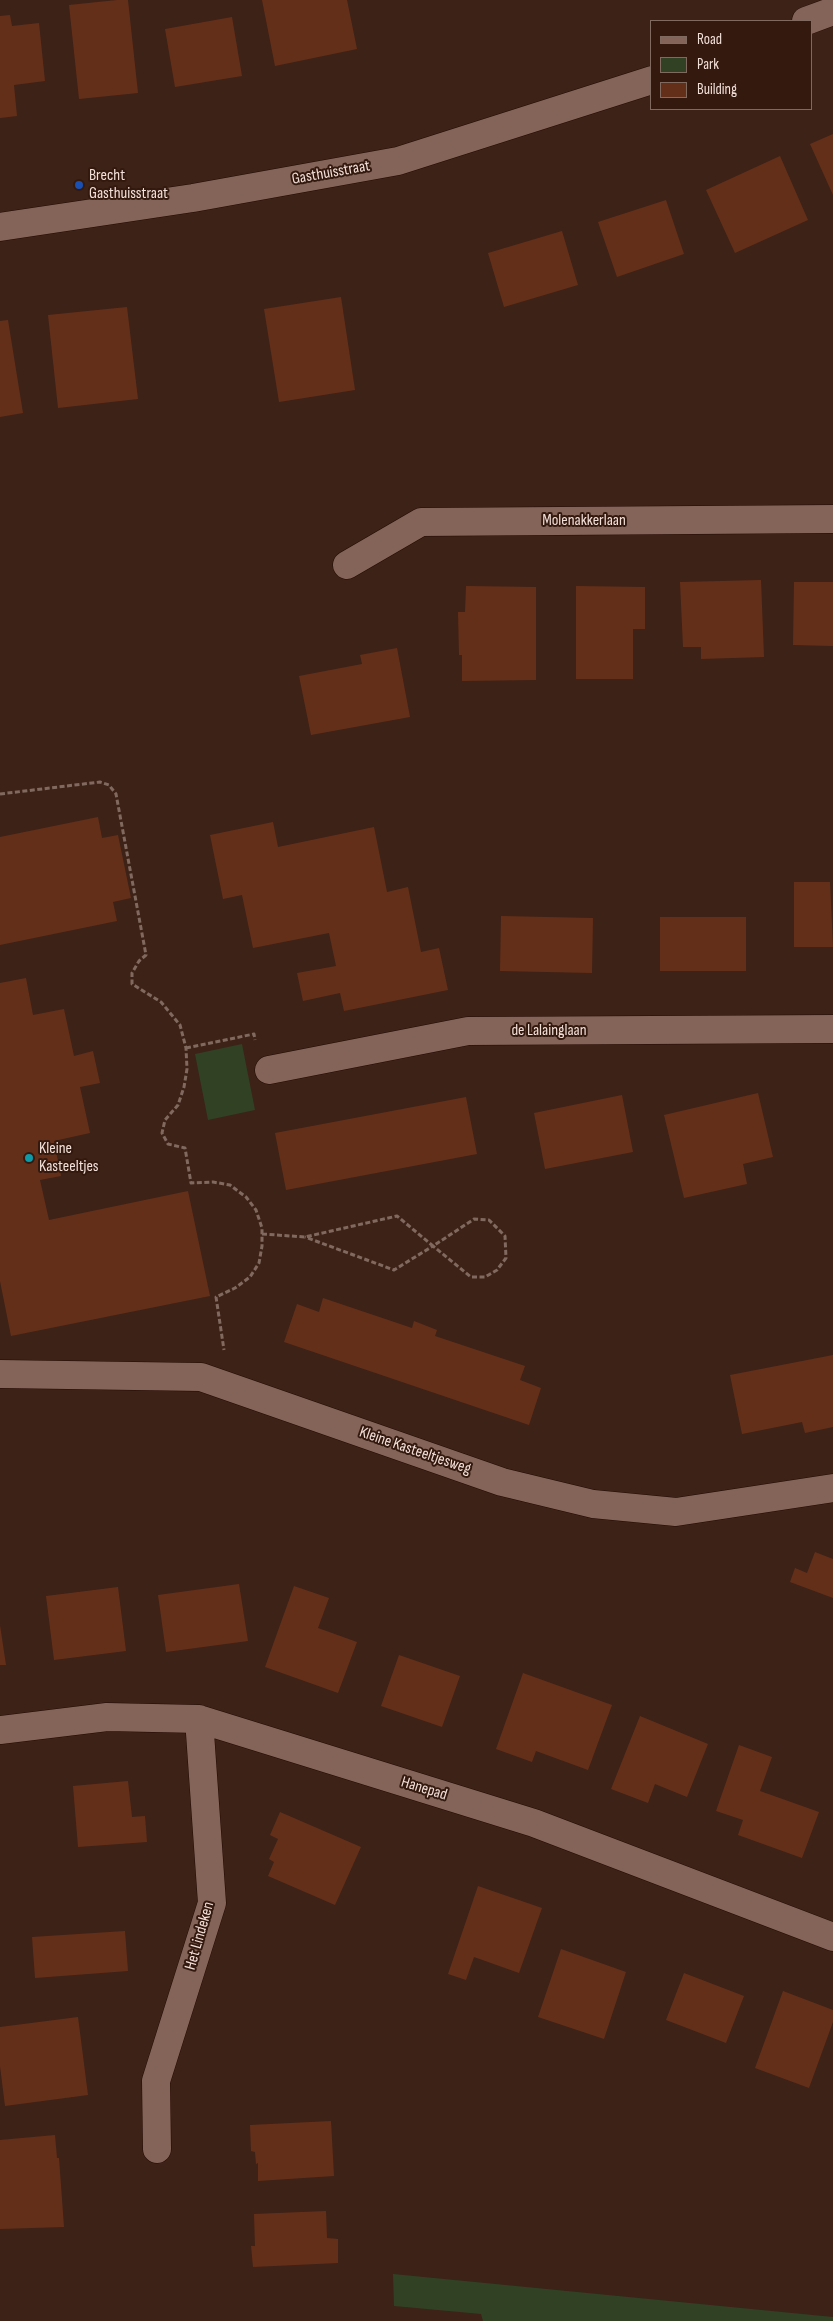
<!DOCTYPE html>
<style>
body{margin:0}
#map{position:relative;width:833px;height:2321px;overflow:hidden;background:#3d2217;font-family:"Sofia Sans Condensed",sans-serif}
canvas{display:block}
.legend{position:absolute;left:650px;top:20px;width:162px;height:90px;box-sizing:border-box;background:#33190e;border:1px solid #80695f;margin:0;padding:6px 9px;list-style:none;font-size:15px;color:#f3e0d9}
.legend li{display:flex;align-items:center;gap:10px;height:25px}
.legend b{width:25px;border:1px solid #80695f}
</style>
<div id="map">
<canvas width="833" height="2321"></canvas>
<ul class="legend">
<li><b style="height:6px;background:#846458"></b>Road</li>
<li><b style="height:14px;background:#314124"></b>Park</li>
<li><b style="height:14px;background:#642f19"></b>Building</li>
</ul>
</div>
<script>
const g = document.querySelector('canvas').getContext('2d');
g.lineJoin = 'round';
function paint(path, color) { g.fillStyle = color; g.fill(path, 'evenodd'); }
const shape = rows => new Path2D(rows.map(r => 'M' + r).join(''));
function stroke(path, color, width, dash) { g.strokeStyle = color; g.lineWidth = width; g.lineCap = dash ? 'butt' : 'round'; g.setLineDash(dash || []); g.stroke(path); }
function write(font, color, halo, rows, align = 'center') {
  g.font = font + ' "Sofia Sans Condensed",sans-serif'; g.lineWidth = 4; g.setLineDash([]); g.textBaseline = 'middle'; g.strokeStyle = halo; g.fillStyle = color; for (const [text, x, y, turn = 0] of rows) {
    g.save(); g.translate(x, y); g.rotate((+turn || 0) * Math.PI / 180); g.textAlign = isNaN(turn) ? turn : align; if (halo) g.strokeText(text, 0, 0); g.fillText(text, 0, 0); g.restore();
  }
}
paint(shape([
 [242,1044,255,1110,208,1120,195,1054],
 [393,2274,833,2317,833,2321,483,2321,481,2314,394,2306]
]), '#314124');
paint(shape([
 [117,0,128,0,138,93,79,99,69,5],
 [262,0,347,0,357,49,275,66],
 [10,15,12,26,39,23,45,81,14,85,17,116,0,118,0,16],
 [232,17,242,76,175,87,165,29],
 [833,134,833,195,810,144],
 [780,156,808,220,735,253,706,190],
 [666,200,684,254,617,277,598,222],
 [562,231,578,285,504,307,488,253],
 [341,297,355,390,279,402,264,309],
 [127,307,138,399,58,408,48,315],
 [8,320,23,413,0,417,0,321],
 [761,580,764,657,701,659,701,647,683,647,680,582],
 [794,582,833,582,833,646,793,645],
 [466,586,536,587,536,680,462,681,462,655,459,655,458,612,465,612],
 [576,586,645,587,645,629,633,629,633,679,576,679],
 [397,648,410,717,311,735,299,676,362,664,360,655],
 [98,817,102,838,118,835,131,898,113,902,117,921,0,945,0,837],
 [273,822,278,847,374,827,387,892,408,887,421,952,439,948,448,990,344,1011,340,993,303,1001,297,973,336,966,329,933,253,948,242,895,223,899,210,835],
 [794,882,830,882,833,947,794,947],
 [501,916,593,918,592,973,500,971],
 [660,917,746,917,746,971,660,971],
 [26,978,33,1015,64,1009,74,1056,93,1051,100,1083,80,1087,90,1133,54,1141,61,1176,40,1180,49,1220,188,1191,210,1296,11,1336,0,1281,0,983],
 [758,1093,773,1157,743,1164,747,1184,684,1198,664,1115],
 [622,1095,633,1152,545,1169,534,1113],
 [466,1097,477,1154,286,1190,275,1133],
 [323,1298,412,1328,414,1321,437,1330,435,1336,525,1366,520,1380,541,1388,529,1425,284,1342,297,1304,319,1312],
 [833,1355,833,1427,805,1433,802,1422,742,1434,730,1375],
 [815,1552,833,1559,833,1598,790,1582,795,1568,807,1573],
 [239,1584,248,1641,166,1652,158,1595],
 [294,1586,329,1598,318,1628,357,1642,338,1693,265,1667],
 [118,1587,126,1651,54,1660,46,1596],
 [0,1625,6,1665,0,1665],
 [399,1655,460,1676,442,1727,381,1706],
 [523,1673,612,1705,588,1770,536,1751,532,1762,496,1749],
 [640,1716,708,1744,687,1797,655,1784,648,1803,611,1789],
 [739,1745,772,1757,760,1791,819,1812,802,1858,738,1835,743,1820,716,1811],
 [128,1781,132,1817,145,1816,147,1842,78,1847,73,1786],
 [280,1812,361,1847,335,1905,268,1876,274,1862,269,1859,278,1839,270,1835],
 [478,1886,542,1908,519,1973,474,1957,466,1980,448,1974],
 [125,1931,128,1971,35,1978,32,1937],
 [561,1949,626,1972,604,2039,538,2017],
 [684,1973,744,1996,726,2043,666,2020],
 [783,1991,833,2010,833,2022,809,2088,755,2068],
 [78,2017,88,2095,5,2106,0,2066,0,2027],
 [331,2121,334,2176,258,2181,258,2163,256,2164,255,2152,251,2151,250,2125],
 [55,2135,57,2158,59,2158,64,2227,0,2229,0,2140],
 [326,2211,327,2238,338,2239,338,2263,253,2267,251,2246,255,2246,254,2214]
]), '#642f19');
const minor = shape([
 [347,565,421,522,833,519],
 [269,1070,468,1031,833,1029],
 [0,1374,201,1377,502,1482,593,1504,676,1512,833,1488],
 [0,1730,107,1717,199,1719,534,1823,833,1937],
 [157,2149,156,2081,212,1903,199,1719]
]);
const secondary = shape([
 [806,21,833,11],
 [0,227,193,198,398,161,652,80]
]);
stroke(minor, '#230b03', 29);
stroke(secondary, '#230b03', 29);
stroke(shape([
 [0,794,100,782,109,785,116,794,146,955,139,961,132,973,132,984,161,1002,180,1025,186,1048,187,1069,184,1087,178,1105,165,1120,162,1133,168,1144,185,1148,191,1183,213,1182,230,1185,246,1197,256,1210,262,1228,262,1246,259,1263,250,1277,235,1288,216,1297,224,1350],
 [186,1048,254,1034,255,1040],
 [262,1234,305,1237,397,1216,433,1246,474,1219,489,1220,505,1236,506,1258,497,1270,485,1277,471,1277,433,1246,394,1270,305,1237]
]), '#81695f', 3, [5, 2.5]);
stroke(minor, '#846458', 28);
stroke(secondary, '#846458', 28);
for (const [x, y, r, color] of [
 [79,185,5,"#1a4fb4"],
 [29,1158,5,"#0f9aa8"]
]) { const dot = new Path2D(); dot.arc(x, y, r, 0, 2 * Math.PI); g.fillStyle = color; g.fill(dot); stroke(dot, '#33190e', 2); }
write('16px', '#f3e0d9', '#33190e', [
 ["Gasthuisstraat",331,173,-10],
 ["Molenakkerlaan",584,521],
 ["de Lalainglaan",549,1031],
 ["Kleine Kasteeltjesweg",415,1451,19],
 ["Hanepad",424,1789,17],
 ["Het Lindeken",200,1936,-74]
]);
write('16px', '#f3e0d9', '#33190e', [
 ["Brecht",89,176],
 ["Gasthuisstraat",89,194],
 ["Kleine",39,1149],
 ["Kasteeltjes",39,1167]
], 'left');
</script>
